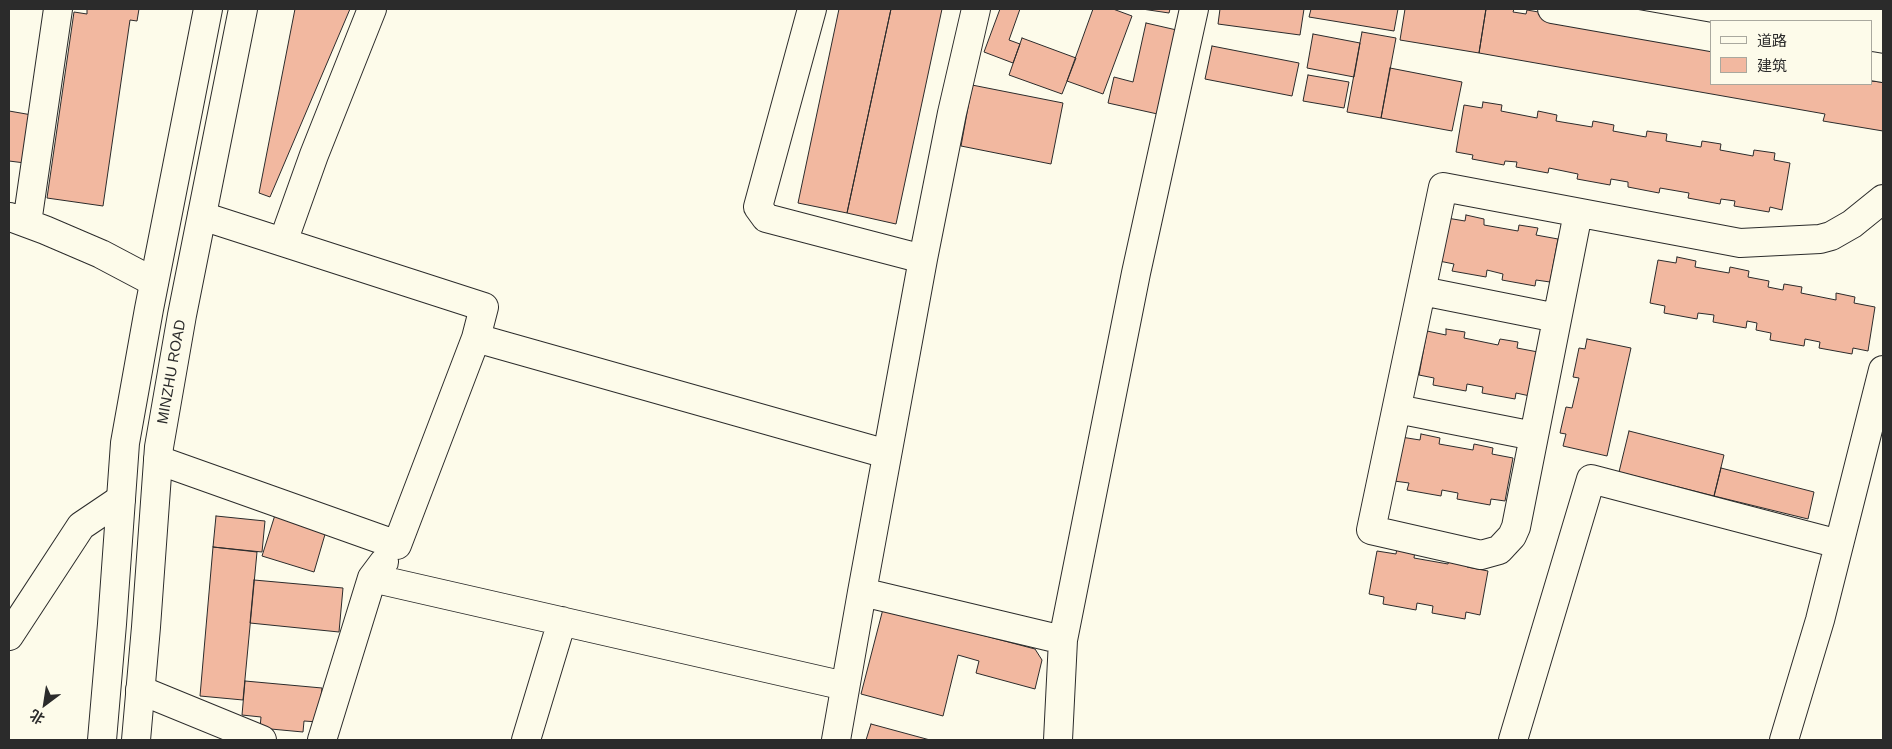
<!DOCTYPE html>
<meta charset="utf-8">
<style>
body{margin:0}
#map{position:relative;width:1892px;height:749px;overflow:hidden;background:#fdfbea;font-family:Arial,"Noto Sans SC",sans-serif}
canvas{display:block}
.frame{position:absolute;inset:0;border:10px solid #2b2b2b;pointer-events:none}
.legend{position:absolute;left:1710px;top:20px;width:162px;height:65px;box-sizing:border-box;background:#fdfbea;border:1px solid #a9a89e;margin:0;padding:6px 9px;list-style:none;font-size:15px;color:#2b2b2b}
.legend li{display:flex;align-items:center;gap:10px;height:25px}
.legend b{width:25px;border:1px solid #a9a89e}
.north{position:absolute;left:20px;top:679px;width:50px;height:50px;-webkit-text-stroke:4px #fdfbea;paint-order:stroke;rotate:211deg;font-size:14px;font-weight:700;line-height:20px;text-align:center;color:#2b2b2b}
.north::after{content:'';display:block;margin:auto;width:18px;height:22px;background:#2b2b2b;clip-path:polygon(50% 0,100% 100%,50% 72%,0 100%)}
</style>
<div id="map">
<canvas width="1892" height="749"></canvas>
<div class="frame"></div>
<ul class="legend">
<li><b style="height:6px;background:#fdfbea"></b>道路</li>
<li><b style="height:14px;background:#f2b8a0"></b>建筑</li>
</ul>
<div class="north">北</div>
</div>
<script>
const g = document.querySelector('canvas').getContext('2d');
g.lineJoin = 'round';
function paint(path, color) { g.fillStyle = color; g.fill(path, 'evenodd'); }
const shape = rows => new Path2D(rows.map(r => 'M' + r).join(''));
function stroke(path, color, width, dash) { g.strokeStyle = color; g.lineWidth = width; g.lineCap = dash ? 'butt' : 'round'; g.setLineDash(dash || []); g.stroke(path); }
function write(font, color, halo, rows, align = 'center') {
  g.font = font + ' Arial,sans-serif'; g.lineWidth = 4; g.setLineDash([]); g.textBaseline = 'middle'; g.strokeStyle = halo; g.fillStyle = color; for (const [text, x, y, turn = 0] of rows) {
    g.save(); g.translate(x, y); g.rotate((+turn || 0) * Math.PI / 180); g.textAlign = isNaN(turn) ? turn : align; if (halo) g.strokeText(text, 0, 0); g.fillText(text, 0, 0); g.restore();
  }
}
const building = shape([
 [87,9,139,9,137,21,130,20,103,206,47,198,74,12,87,14,87,9],
 [295,9,350,9,270,197,259,193,295,9],
 [839,9,891,9,847,213,798,203,839,9],
 [891,9,942,9,896,224,847,213,891,9],
 [1000,9,1020,9,1009,40,1020,44,1013,63,984,52,1000,9],
 [1093,9,1113,9,1132,16,1103,94,1067,81,1093,9],
 [1142,9,1170,9,1169,13,1142,9],
 [1220,9,1304,9,1300,35,1218,24,1220,9],
 [1311,9,1398,9,1394,31,1309,17,1311,9],
 [1405,9,1486,9,1479,53,1400,40,1405,9],
 [1486,9,1514,9,1513,12,1526,14,1527,10,1711,42,1711,84,1871,84,1871,81,1882,82,1883,79,1883,131,1823,121,1825,114,1479,53,1486,9],
 [1146,23,1181,31,1162,115,1108,103,1114,77,1133,82,1146,23],
 [1362,32,1396,38,1381,118,1347,112,1362,32],
 [1313,34,1360,43,1354,77,1307,68,1313,34],
 [1022,38,1076,58,1062,94,1009,75,1022,38],
 [1212,46,1299,63,1292,96,1205,79,1212,46],
 [1390,68,1462,82,1452,131,1381,118,1390,68],
 [1308,75,1349,82,1344,108,1303,101,1308,75],
 [972,85,1063,103,1051,164,961,146,972,85],
 [1483,102,1502,105,1501,111,1537,118,1538,111,1557,115,1556,121,1592,127,1593,121,1614,125,1613,131,1646,137,1647,131,1667,134,1666,141,1701,147,1702,141,1721,144,1720,150,1753,156,1754,150,1775,153,1774,160,1790,163,1782,210,1770,207,1769,212,1734,206,1735,201,1721,199,1720,204,1688,198,1689,193,1660,188,1659,193,1628,187,1628,182,1611,179,1610,185,1577,179,1578,174,1549,168,1548,173,1516,167,1517,162,1505,161,1504,165,1472,159,1473,155,1456,152,1464,105,1482,108,1483,102],
 [9,111,32,115,25,163,9,161,9,111],
 [1466,215,1484,219,1484,225,1518,231,1519,225,1538,228,1536,235,1558,239,1550,282,1536,280,1535,286,1502,280,1503,274,1487,270,1486,277,1452,271,1454,264,1439,261,1447,218,1465,221,1466,215],
 [1677,257,1696,261,1695,267,1729,273,1730,267,1749,271,1748,277,1769,281,1768,287,1783,290,1784,284,1802,287,1801,293,1836,300,1836,293,1855,297,1854,303,1875,307,1868,351,1853,348,1852,354,1819,348,1820,342,1805,339,1804,346,1770,340,1771,333,1756,330,1757,323,1747,321,1746,328,1713,322,1714,315,1698,313,1697,319,1664,313,1665,306,1650,303,1658,260,1676,263,1677,257],
 [1446,329,1465,332,1464,338,1498,345,1500,339,1518,342,1517,348,1538,352,1530,396,1516,393,1515,399,1482,393,1483,387,1467,384,1466,391,1433,385,1434,378,1419,375,1427,331,1446,335,1446,329],
 [1587,339,1631,348,1607,456,1563,446,1566,434,1560,433,1566,407,1572,408,1579,378,1573,377,1579,348,1585,349,1587,339],
 [1629,431,1724,455,1714,496,1619,472,1629,431],
 [1421,434,1440,438,1439,444,1473,450,1474,444,1493,448,1492,454,1513,458,1505,501,1491,499,1490,505,1457,499,1458,493,1442,490,1441,496,1407,490,1409,483,1394,481,1401,437,1420,440,1421,434],
 [1721,468,1814,492,1808,519,1714,496,1721,468],
 [275,515,326,531,314,572,262,556,275,515],
 [216,516,265,521,262,552,213,547,216,516],
 [213,547,257,552,243,700,200,696,213,547],
 [1397,548,1415,551,1414,558,1448,564,1450,558,1468,561,1467,567,1488,571,1480,615,1466,612,1465,619,1432,613,1433,606,1417,603,1416,610,1383,604,1384,597,1369,594,1377,551,1396,554,1397,548],
 [254,580,343,588,339,632,250,623,254,580],
 [883,609,1035,649,1042,660,1035,689,976,673,979,661,958,655,943,716,861,694,883,609],
 [245,681,322,688,318,722,304,721,303,732,260,728,261,717,242,715,245,681],
 [871,724,930,740,866,740,871,724]
]);
paint(building, '#f2b8a0');
stroke(building, '#2b2b2b', 1);
const minor = shape([
 [812,9,758,207,766,218,923,259],
 [1552,9,1711,37],
 [1871,66,1883,68],
 [1578,213,1516,527,1512,536,1499,550,1481,555,1371,530,1443,187,1740,243,1820,239,1831,236,1852,224,1883,199],
 [202,216,484,307,476,338,887,454],
 [10,217,45,230,101,254,154,282],
 [27,223,58,9],
 [283,242,314,155,372,9],
 [1422,291,1557,318],
 [1397,409,1534,436],
 [158,460,397,545,476,338],
 [372,578,845,686],
 [862,592,1063,640],
 [9,636,81,526,121,499],
 [140,690,262,740],
 [322,740,372,578,384,562],
 [526,740,562,621],
 [836,740,862,592,923,259,952,113,976,9],
 [1058,740,1063,640,1136,273,1194,9],
 [1513,740,1591,479,1839,544],
 [1784,740,1820,620,1883,370]
]);
const major = shape([
 [102,740,112,624,125,443,149,309,208,9],
 [136,740,146,627,159,447,182,315,243,9]
]);
stroke(minor, '#2b2b2b', 30);
stroke(major, '#2b2b2b', 30);
stroke(minor, '#fdfbea', 28);
stroke(major, '#fdfbea', 28);
write('15px', '#2b2b2b', '#fdfbea', [
 ["MINZHU ROAD",172,372,-80]
]);
</script>
